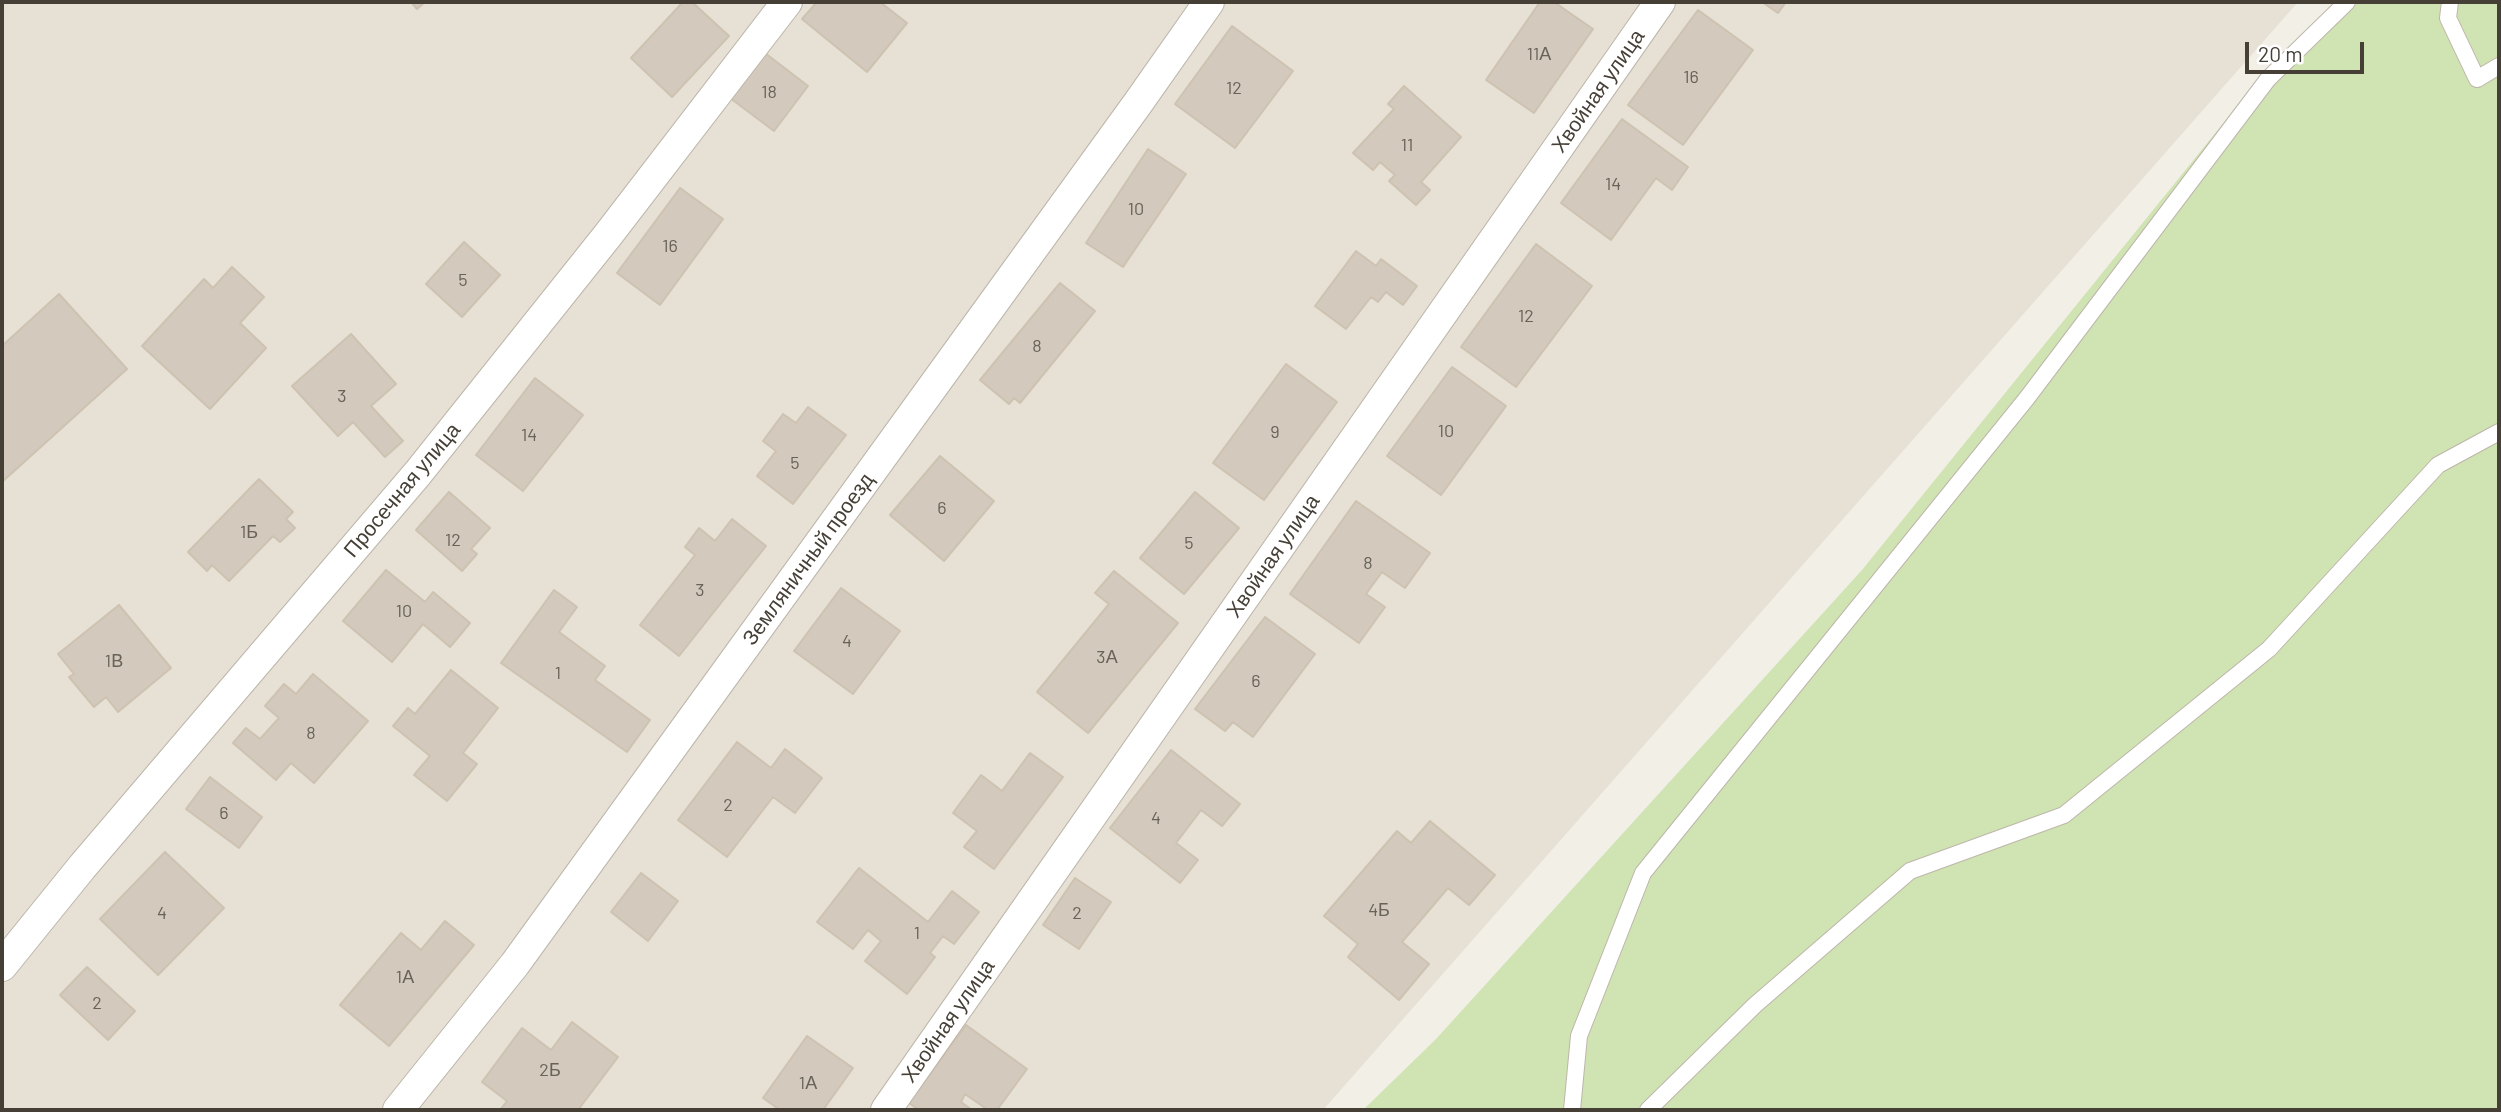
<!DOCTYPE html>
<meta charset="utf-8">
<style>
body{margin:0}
#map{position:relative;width:2501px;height:1112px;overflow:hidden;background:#f2efe7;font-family:Barlow,sans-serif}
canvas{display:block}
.frame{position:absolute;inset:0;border:4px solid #453f36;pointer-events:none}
.scale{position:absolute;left:2245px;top:42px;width:119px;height:32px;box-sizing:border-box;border:4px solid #453f36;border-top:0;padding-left:9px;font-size:21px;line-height:24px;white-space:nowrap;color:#453f36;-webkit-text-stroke:5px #fff;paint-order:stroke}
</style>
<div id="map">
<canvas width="2501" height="1112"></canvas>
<div class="frame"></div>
<div class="scale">20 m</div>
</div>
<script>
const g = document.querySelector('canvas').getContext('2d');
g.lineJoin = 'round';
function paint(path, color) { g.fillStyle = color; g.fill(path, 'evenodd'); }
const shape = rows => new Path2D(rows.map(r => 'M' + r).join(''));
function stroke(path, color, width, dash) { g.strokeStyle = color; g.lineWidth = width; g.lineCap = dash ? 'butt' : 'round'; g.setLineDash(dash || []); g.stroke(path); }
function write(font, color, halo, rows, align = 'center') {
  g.font = font + ' Barlow,sans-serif'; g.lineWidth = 5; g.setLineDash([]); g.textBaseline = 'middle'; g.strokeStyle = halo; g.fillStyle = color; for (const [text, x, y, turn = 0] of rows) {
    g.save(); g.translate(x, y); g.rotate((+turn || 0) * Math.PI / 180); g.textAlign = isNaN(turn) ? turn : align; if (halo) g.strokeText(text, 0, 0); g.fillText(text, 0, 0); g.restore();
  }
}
paint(shape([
 [2,2,2298,2,1323,1110,2,1110]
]), '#e6e0d5');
paint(shape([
 [2348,2,2499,2,2499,1110,1363,1110,1436,1039,1862,570,2238,105,2310,32]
]), '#cfe4b2');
const building = shape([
 [411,2,425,2,417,9,411,2],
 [683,2,692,2,729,36,672,97,631,58,683,2],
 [817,2,880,2,907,23,867,72,802,19,817,2],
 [1540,2,1554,2,1593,29,1534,113,1486,80,1540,2],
 [1762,2,1786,2,1778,13,1762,2],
 [1698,10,1753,50,1683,145,1628,105,1698,10],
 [1232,26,1293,71,1235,148,1175,104,1232,26],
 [765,53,808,86,774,131,730,98,765,53],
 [1404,86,1461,137,1421,182,1430,190,1416,205,1389,181,1395,175,1380,162,1373,170,1353,153,1394,109,1388,104,1404,86],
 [1622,119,1688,167,1672,190,1656,178,1611,240,1561,203,1622,119],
 [1148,149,1186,174,1123,267,1086,243,1148,149],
 [680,188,723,219,660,305,617,273,680,188],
 [464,242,500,275,462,317,426,284,464,242],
 [1536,244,1592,286,1516,387,1461,347,1536,244],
 [1356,251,1376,266,1381,259,1417,286,1403,305,1386,292,1378,302,1371,297,1346,329,1315,306,1356,251],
 [232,267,264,297,240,323,266,348,210,409,142,346,204,279,213,288,232,267],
 [1060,283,1095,311,1020,403,1014,398,1009,404,980,380,1060,283],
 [59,294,127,369,2,482,2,346,59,294],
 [351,334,396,384,371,406,403,441,385,457,353,422,338,436,292,386,351,334],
 [1286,364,1337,402,1264,500,1213,463,1286,364],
 [1452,367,1506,406,1441,495,1387,456,1452,367],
 [535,378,583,415,523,491,476,455,535,378],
 [808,407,846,435,793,504,757,476,776,451,763,441,783,414,796,423,808,407],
 [940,456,994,501,944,561,890,515,940,456],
 [259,479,293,512,286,519,295,528,280,542,273,536,229,581,212,565,207,571,188,552,259,479],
 [449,492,490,528,471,549,477,554,462,571,416,530,449,492],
 [1195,492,1239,528,1184,594,1140,558,1195,492],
 [1356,501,1430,553,1405,588,1382,572,1366,594,1385,607,1359,643,1290,594,1356,501],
 [732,519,766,546,679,656,640,625,695,555,685,547,699,528,715,541,732,519],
 [386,570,425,602,433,592,470,623,450,647,423,624,392,662,343,621,386,570],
 [1114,571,1178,623,1088,733,1037,692,1109,604,1095,593,1114,571],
 [841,588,900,631,853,694,794,651,841,588],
 [554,590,577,607,559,632,605,666,595,680,650,720,627,752,501,663,554,590],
 [119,605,171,668,118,712,106,697,94,707,69,677,74,674,58,654,119,605],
 [1265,617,1315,654,1253,737,1233,722,1225,731,1195,709,1265,617],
 [451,670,498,708,463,753,477,764,447,801,414,775,430,756,393,726,408,708,415,714,451,670],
 [313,674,368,721,314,783,291,763,276,780,233,743,246,728,260,739,279,718,265,706,284,684,296,694,313,674],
 [737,742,771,768,785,749,822,778,795,813,773,797,727,857,678,820,737,742],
 [1171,750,1240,804,1222,826,1201,810,1176,843,1198,860,1180,883,1110,828,1171,750],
 [1030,753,1063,777,994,869,964,847,977,831,953,813,981,775,1002,791,1030,753],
 [210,777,262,817,239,848,186,809,210,777],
 [1430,821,1495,875,1469,905,1448,888,1402,942,1429,964,1399,1000,1348,957,1358,944,1324,916,1397,831,1411,843,1430,821],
 [165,852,224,908,158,975,100,919,165,852],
 [859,868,928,922,952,891,979,912,954,944,943,936,930,953,935,957,907,994,865,961,881,941,868,930,853,949,817,922,859,868],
 [641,873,678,901,648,941,611,912,641,873],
 [1075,878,1111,902,1079,949,1043,925,1075,878],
 [445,921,474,945,389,1046,340,1005,401,933,421,950,445,921],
 [87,967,135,1011,108,1040,60,995,87,967],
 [572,1022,618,1057,578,1110,500,1110,507,1101,482,1082,522,1028,551,1050,572,1022],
 [966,1025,1027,1069,997,1110,988,1110,965,1094,961,1102,972,1110,919,1110,909,1103,966,1025],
 [807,1036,853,1068,823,1110,780,1110,763,1098,807,1036]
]);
paint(building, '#d3cabd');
stroke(building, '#cec2b1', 2);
const lane = shape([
 [2450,2,2448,18,2477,79,2499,66],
 [1572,1110,1579,1036,1643,873,2027,398,2268,79,2347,2],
 [1648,1110,1755,1005,1910,871,2064,815,2269,649,2438,465,2499,432]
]);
const street = shape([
 [2,966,82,867,418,473,608,235,787,2],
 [398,1110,515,964,1138,103,1209,2],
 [886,1110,1660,2]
]);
stroke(lane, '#bdb6aa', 18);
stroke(street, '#bdb6aa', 32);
stroke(lane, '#fff', 16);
stroke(street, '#fff', 30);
write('18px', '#686258', null, [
 ["11А",1539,54],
 ["16",1691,77],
 ["12",1234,88],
 ["18",769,92],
 ["11",1407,145],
 ["14",1613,184],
 ["10",1136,209],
 ["16",670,246],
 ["5",463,280],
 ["12",1526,316],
 ["8",1037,346],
 ["3",342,396],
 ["10",1446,431],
 ["9",1275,432],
 ["14",529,435],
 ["5",795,463],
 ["6",942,508],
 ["1Б",249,532],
 ["12",453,540],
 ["5",1189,543],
 ["8",1368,563],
 ["3",700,590],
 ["10",404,611],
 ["4",847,641],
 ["3А",1107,657],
 ["1В",114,661],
 ["1",558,673],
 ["6",1256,681],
 ["8",311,733],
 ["2",728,805],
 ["6",224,813],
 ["4",1156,818],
 ["4Б",1379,910],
 ["4",162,913],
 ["2",1077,913],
 ["1",917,933],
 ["1А",405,977],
 ["2",97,1003],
 ["2Б",550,1070],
 ["1А",808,1083]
]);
write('21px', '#453f36', '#fff', [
 ["Хвойная улица",1598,91,-55],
 ["Просечная улица",402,490,-50],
 ["Хвойная улица",1273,556,-55],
 ["Земляничный проезд",808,559,-54],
 ["Хвойная улица",948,1021,-55]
]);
</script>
